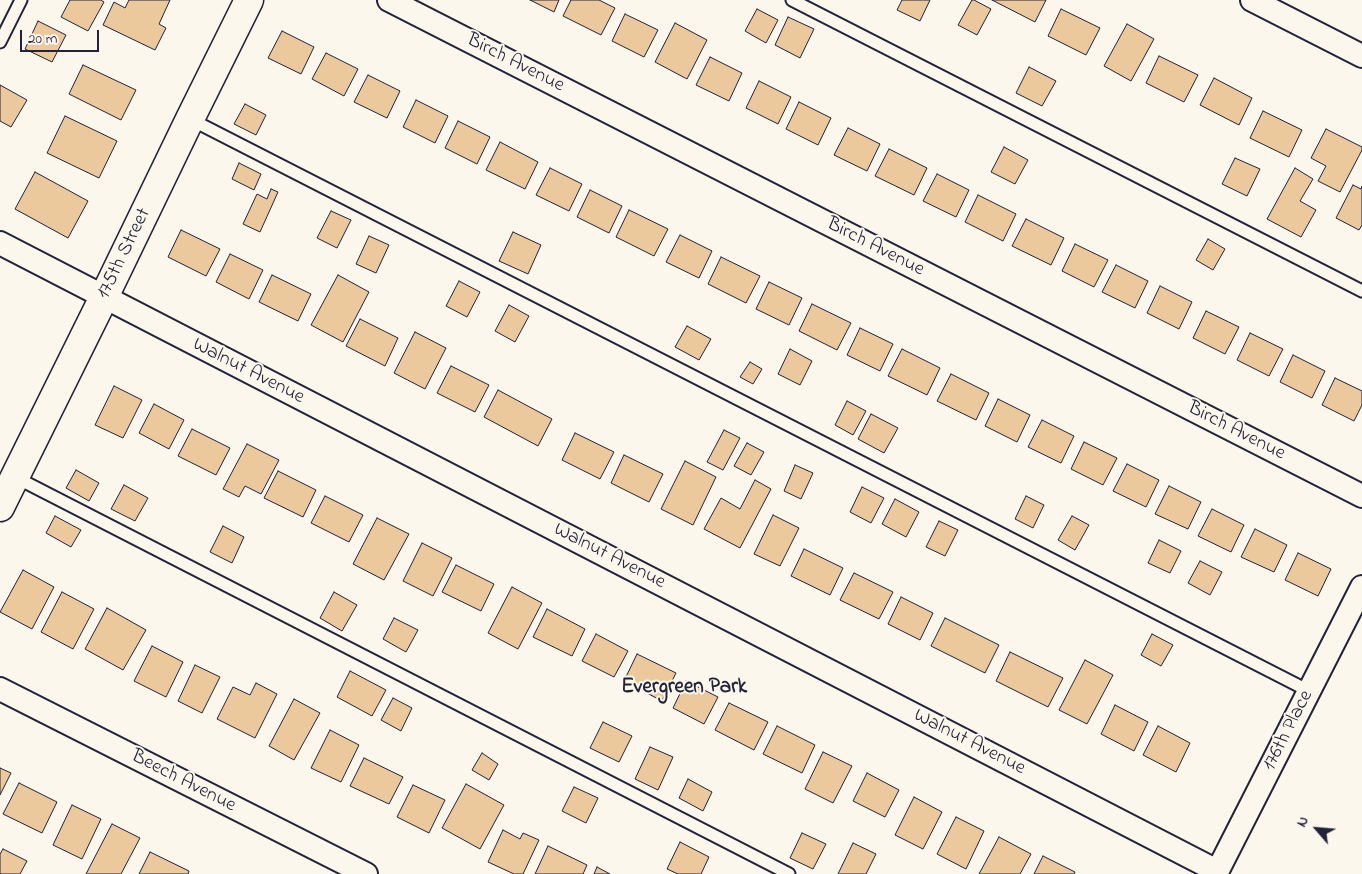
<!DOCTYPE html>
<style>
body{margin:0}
#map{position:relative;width:1362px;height:874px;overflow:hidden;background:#fbf7ec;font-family:"Indie Flower",sans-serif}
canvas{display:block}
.north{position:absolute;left:1292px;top:804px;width:50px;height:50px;-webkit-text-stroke:4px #fbf7ec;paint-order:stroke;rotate:297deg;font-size:14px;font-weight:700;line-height:20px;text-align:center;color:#22223b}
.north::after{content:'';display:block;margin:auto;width:18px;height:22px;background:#22223b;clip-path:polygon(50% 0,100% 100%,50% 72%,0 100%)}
.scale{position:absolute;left:20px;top:30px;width:79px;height:22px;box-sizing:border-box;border:2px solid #22223b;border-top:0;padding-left:6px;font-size:15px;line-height:18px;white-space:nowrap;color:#22223b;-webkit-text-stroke:4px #fbf7ec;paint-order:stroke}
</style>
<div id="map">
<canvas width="1362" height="874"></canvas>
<div class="north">N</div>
<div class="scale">20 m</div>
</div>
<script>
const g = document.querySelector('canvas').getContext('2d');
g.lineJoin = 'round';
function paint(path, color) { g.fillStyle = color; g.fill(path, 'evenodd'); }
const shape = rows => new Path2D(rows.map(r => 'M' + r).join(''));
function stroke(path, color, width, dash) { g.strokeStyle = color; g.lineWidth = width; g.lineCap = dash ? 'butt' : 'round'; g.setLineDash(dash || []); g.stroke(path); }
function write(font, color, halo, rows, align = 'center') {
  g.font = font + ' "Indie Flower",sans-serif'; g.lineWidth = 4; g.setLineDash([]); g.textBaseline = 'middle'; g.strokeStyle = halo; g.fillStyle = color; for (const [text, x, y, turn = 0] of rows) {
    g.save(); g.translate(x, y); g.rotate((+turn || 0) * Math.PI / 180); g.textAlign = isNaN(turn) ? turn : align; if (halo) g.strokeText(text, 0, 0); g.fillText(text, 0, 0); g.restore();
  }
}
const building = shape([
 [70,0,101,0,104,2,88,31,61,17,70,0],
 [129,0,170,0,159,24,166,28,155,50,103,25,114,2,125,8,129,0],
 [530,0,559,0,554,12,530,0],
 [571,0,599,0,615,8,601,35,563,16,571,0],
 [902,0,930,0,920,21,897,10,902,0],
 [972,0,974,0,991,9,977,35,958,25,972,0],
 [992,0,1046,0,1035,22,992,0],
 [757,9,778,20,766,43,745,31,757,9],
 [1061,9,1100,28,1086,55,1048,36,1061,9],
 [625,14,658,30,644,57,612,41,625,14],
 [788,17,814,29,800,58,775,45,788,17],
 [38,21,66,35,52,62,25,49,38,21],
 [675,23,707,40,687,79,655,62,675,23],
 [1127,24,1154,39,1131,81,1104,66,1127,24],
 [282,31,314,47,301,74,268,58,282,31],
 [326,53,358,69,344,96,312,79,326,53],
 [1159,56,1198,75,1184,102,1146,83,1159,56],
 [710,57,742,73,729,101,696,85,710,57],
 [83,65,136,90,121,120,69,94,83,65],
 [1029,67,1056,81,1042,106,1016,93,1029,67],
 [368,75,400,91,387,118,354,102,368,75],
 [1214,78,1252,98,1239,125,1200,105,1214,78],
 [759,81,791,97,778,124,746,108,759,81],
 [0,85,27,100,11,127,0,121,0,85],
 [416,100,448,116,435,143,403,127,416,100],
 [799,102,831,118,818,145,786,129,799,102],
 [245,104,266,115,256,135,234,124,245,104],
 [1263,111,1302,130,1289,157,1250,138,1263,111],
 [65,116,117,141,99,178,47,153,65,116],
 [458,121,490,137,477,164,445,148,458,121],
 [848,128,880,144,867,171,834,155,848,128],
 [1326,129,1362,147,1362,150,1340,192,1318,181,1326,166,1311,158,1326,129],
 [500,142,538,162,525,189,486,170,500,142],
 [1004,147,1028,160,1015,184,991,172,1004,147],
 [889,149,927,168,914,195,875,176,889,149],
 [1235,158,1260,169,1247,196,1222,184,1235,158],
 [239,163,261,174,254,190,232,179,239,163],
 [550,168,582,184,569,211,536,195,550,168],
 [1295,168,1313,179,1300,201,1316,210,1301,237,1267,219,1295,168],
 [35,172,88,201,68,238,15,209,35,172],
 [937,174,969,190,956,217,923,201,937,174],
 [1353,185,1361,189,1362,186,1362,225,1359,230,1336,218,1353,185],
 [271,189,278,192,260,232,243,224,257,194,267,199,271,189],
 [590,190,622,206,609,233,577,217,590,190],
 [978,195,1016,214,1003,241,965,222,978,195],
 [629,210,668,229,654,256,616,237,629,210],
 [331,211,351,220,337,248,317,238,331,211],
 [1026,219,1064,238,1051,265,1012,246,1026,219],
 [181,230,220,249,206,276,168,257,181,230],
 [513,232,541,245,528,274,499,261,513,232],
 [680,235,712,251,699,278,666,262,680,235],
 [369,236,389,245,376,273,356,264,369,236],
 [1208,239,1225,249,1213,270,1196,260,1208,239],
 [1075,244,1108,260,1094,287,1062,271,1075,244],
 [230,254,263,270,249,299,216,282,230,254],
 [721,257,760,276,746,303,708,284,721,257],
 [1116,265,1148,281,1135,308,1102,292,1116,265],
 [272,275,311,294,298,321,259,302,272,275],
 [338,275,369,292,343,342,311,325,338,275],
 [459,281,480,292,467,317,446,306,459,281],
 [769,282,802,298,789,325,756,309,769,282],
 [1160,286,1192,302,1179,329,1147,313,1160,286],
 [812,304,851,323,837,350,799,331,812,304],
 [509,305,529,316,515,342,495,331,509,305],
 [1206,311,1239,327,1225,354,1193,338,1206,311],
 [360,319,398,338,385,366,346,346,360,319],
 [687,326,711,339,699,360,675,347,687,326],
 [860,328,893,344,880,371,847,355,860,328],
 [415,332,446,348,425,389,394,373,415,332],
 [1250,333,1283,349,1269,376,1237,360,1250,333],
 [790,349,812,361,800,385,778,374,790,349],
 [902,349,940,368,927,395,888,376,902,349],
 [1293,355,1325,371,1312,398,1280,382,1293,355],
 [750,362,762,369,753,384,740,377,750,362],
 [451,366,489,385,475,412,437,393,451,366],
 [951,374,989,393,976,420,937,401,951,374],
 [1335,378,1362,391,1362,405,1354,421,1322,405,1335,378],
 [114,386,142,400,123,438,95,425,114,386],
 [498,390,552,419,538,446,484,417,498,390],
 [998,399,1030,415,1017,442,985,426,998,399],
 [847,401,866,411,853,435,835,425,847,401],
 [154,404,184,420,169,449,139,433,154,404],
 [871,414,898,428,884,453,858,439,871,414],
 [1042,420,1074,436,1061,463,1028,447,1042,420],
 [192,429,230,448,216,475,178,456,192,429],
 [724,430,740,438,723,470,707,462,724,430],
 [575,433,614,452,600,479,562,460,575,433],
 [1084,442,1117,458,1103,485,1071,469,1084,442],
 [747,443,764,452,751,475,734,466,747,443],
 [247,444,279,460,261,494,245,486,239,497,223,489,247,444],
 [624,455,663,474,649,502,611,483,624,455],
 [685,461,716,477,693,525,661,509,685,461],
 [1127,464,1159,480,1146,507,1113,491,1127,464],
 [795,465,813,473,801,499,784,491,795,465],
 [76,470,99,483,89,501,66,488,76,470],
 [278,471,316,490,303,517,264,498,278,471],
 [755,480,771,489,740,548,704,529,721,498,740,509,755,480],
 [124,485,148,498,135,521,111,509,124,485],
 [1169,486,1201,502,1188,529,1155,514,1169,486],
 [862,487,884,498,871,523,850,512,862,487],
 [325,496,363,515,349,542,311,523,325,496],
 [1026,496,1044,505,1033,528,1015,519,1026,496],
 [895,499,919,512,906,537,882,524,895,499],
 [1212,509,1244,525,1231,552,1198,536,1212,509],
 [773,515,799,528,780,566,754,554,773,515],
 [55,516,81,530,71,547,46,533,55,516],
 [1072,516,1089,525,1075,550,1058,540,1072,516],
 [377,518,409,534,384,580,353,564,377,518],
 [939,521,958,530,945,556,926,547,939,521],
 [223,526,244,537,232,563,210,552,223,526],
 [1255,529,1287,545,1274,572,1241,557,1255,529],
 [1159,540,1181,551,1170,573,1148,563,1159,540],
 [422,543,452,558,433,596,403,581,422,543],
 [804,549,843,568,830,595,791,576,804,549],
 [1298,553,1331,569,1318,596,1285,580,1298,553],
 [1200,561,1222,572,1210,595,1188,583,1200,561],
 [456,565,494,584,481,611,442,592,456,565],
 [23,570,54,587,32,629,0,612,23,570],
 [854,573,893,592,879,619,840,600,854,573],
 [512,587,542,603,518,649,488,633,512,587],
 [62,592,94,609,73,649,41,632,62,592],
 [334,592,357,605,342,631,320,618,334,592],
 [901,597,933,613,920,640,888,624,901,597],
 [107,608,146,630,123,670,85,649,107,608],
 [547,609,585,629,572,656,533,637,547,609],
 [394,618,418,630,406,652,383,639,394,618],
 [945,618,999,645,985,673,931,646,945,618],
 [596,634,628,651,614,677,582,661,596,634],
 [1152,634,1173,645,1161,666,1141,655,1152,634],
 [152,646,183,662,166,697,134,681,152,646],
 [1010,652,1063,678,1048,707,996,681,1010,652],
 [637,654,676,673,662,701,624,681,637,654],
 [1085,660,1113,675,1087,724,1059,710,1085,660],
 [195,665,220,677,202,713,178,701,195,665],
 [350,671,386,690,372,716,337,697,350,671],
 [686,681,718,697,704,724,673,708,686,681],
 [256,683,277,694,255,738,217,719,233,687,250,695,256,683],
 [393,698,412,708,401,731,381,720,393,698],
 [294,699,320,713,294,760,269,746,294,699],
 [729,703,768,722,754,750,715,730,729,703],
 [1115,705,1148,722,1134,751,1101,734,1115,705],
 [603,722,632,736,619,762,590,748,603,722],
 [777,726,815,745,802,773,763,754,777,726],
 [1158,726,1190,743,1176,772,1143,755,1158,726],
 [330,730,359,745,341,782,311,768,330,730],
 [650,747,673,757,658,790,635,779,650,747],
 [823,752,852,766,833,803,805,789,823,752],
 [482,753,498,764,489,780,472,770,482,753],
 [364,758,403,777,389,804,350,786,364,758],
 [0,768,11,773,0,795,0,768],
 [867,773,899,790,885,817,853,801,867,773],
 [688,779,712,792,703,811,679,798,688,779],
 [19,783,57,802,42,833,3,814,19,783],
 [466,784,504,805,480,849,442,828,466,784],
 [413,785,445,800,429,833,397,817,413,785],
 [574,787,598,798,586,823,562,811,574,787],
 [914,797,942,812,923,849,895,835,914,797],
 [72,805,101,819,82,859,53,845,72,805],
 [956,817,984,831,966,869,937,854,956,817],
 [112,824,140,838,121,874,86,874,112,824],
 [503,830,520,839,523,833,539,840,523,874,514,874,488,862,503,830],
 [802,833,826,844,813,869,790,858,802,833],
 [999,837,1031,854,1020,874,979,874,999,837],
 [680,842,709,857,701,874,678,874,667,869,680,842],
 [853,843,876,854,866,874,838,874,853,843],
 [548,846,587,865,583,874,535,874,548,846],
 [3,849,27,861,20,874,0,874,0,854,3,849],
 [150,852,189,871,188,874,139,874,150,852],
 [1043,856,1075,872,1074,874,1034,874,1043,856],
 [597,867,610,874,594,874,597,867]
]);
paint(building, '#ecc89d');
stroke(building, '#22223b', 1);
const service = shape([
 [792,0,1362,291],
 [0,42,21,0],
 [190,119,1309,691],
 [15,477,789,874]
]);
const minor = shape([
 [389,0,1362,496],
 [1252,0,1362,56],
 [0,243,1217,871],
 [0,689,366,874],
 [1216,874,1362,587]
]);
const tertiary = shape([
 [0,507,104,297,190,119,249,0]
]);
stroke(service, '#22223b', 15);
stroke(minor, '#22223b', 26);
stroke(tertiary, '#22223b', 31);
stroke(service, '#fbf7ec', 11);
stroke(minor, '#fbf7ec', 22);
stroke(tertiary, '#fbf7ec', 28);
write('20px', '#22223b', '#fbf7ec', [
 ["Birch Avenue",515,64,27],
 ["Birch Avenue",875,248,27],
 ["175th Street",125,254,-64],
 ["Walnut Avenue",248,372,27],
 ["Birch Avenue",1236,432,27],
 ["Walnut Avenue",609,557,27],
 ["176th Place",1289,731,-63],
 ["Walnut Avenue",969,743,27],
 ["Beech Avenue",183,782,27]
]);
write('bold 21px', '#22223b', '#fbf7ec', [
 ["Evergreen Park",684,689]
]);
</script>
